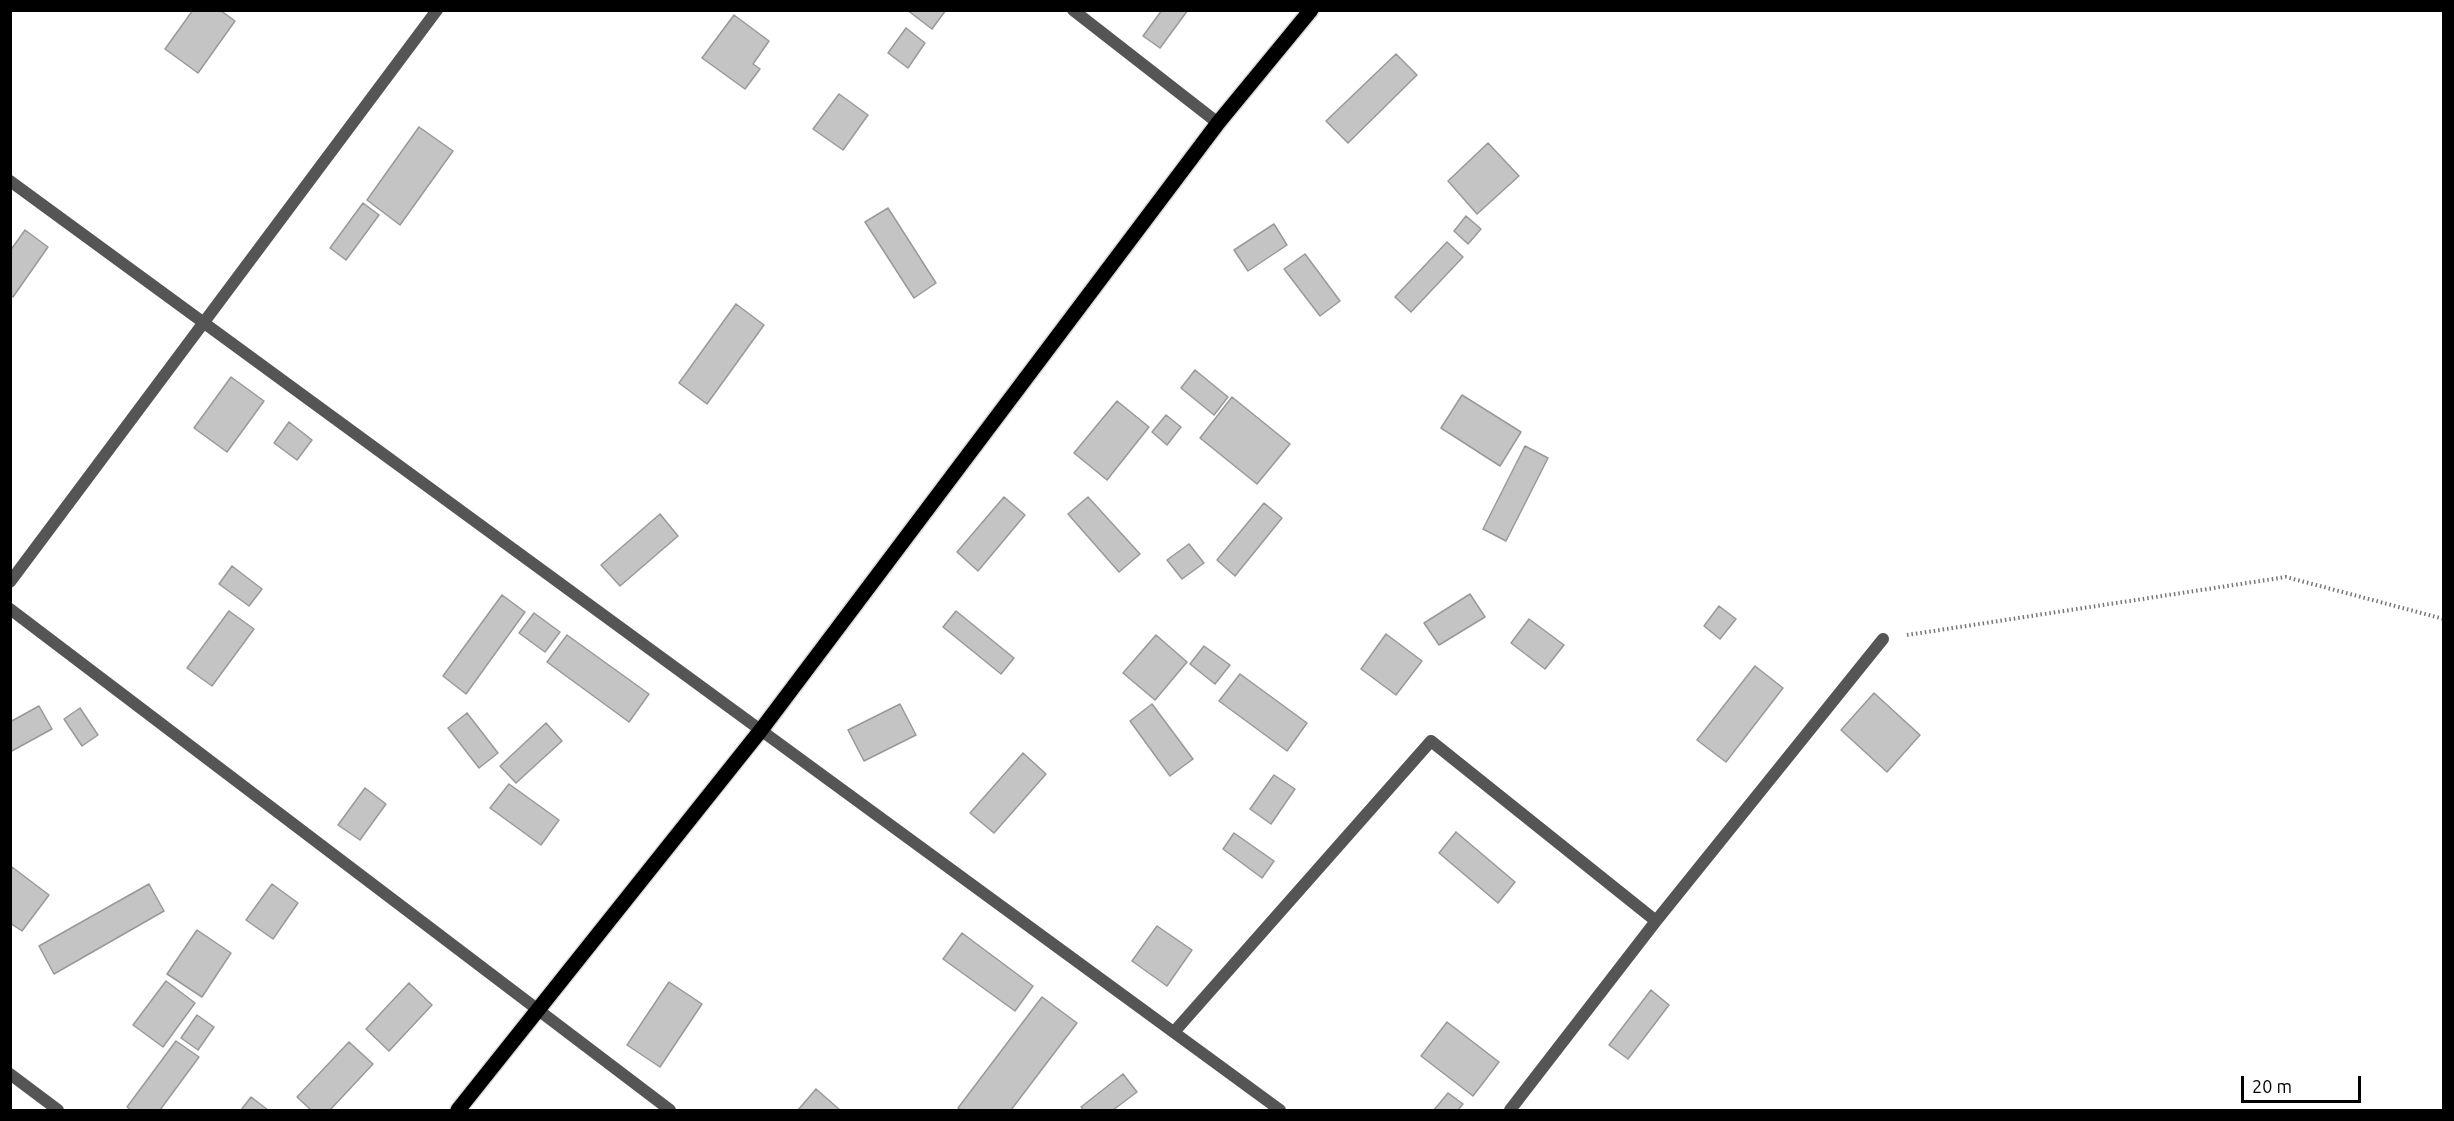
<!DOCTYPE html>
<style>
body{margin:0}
#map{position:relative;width:2454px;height:1121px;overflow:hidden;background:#fff;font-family:Ubuntu,sans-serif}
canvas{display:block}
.frame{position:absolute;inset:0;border:12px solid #000;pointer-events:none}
.scale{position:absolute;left:2241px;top:1076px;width:120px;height:27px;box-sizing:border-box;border:3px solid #000;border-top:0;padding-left:8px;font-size:18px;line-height:21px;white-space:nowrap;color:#000;-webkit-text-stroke:4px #fff;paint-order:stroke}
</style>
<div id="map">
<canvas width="2454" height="1121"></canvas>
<div class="frame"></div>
<div class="scale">20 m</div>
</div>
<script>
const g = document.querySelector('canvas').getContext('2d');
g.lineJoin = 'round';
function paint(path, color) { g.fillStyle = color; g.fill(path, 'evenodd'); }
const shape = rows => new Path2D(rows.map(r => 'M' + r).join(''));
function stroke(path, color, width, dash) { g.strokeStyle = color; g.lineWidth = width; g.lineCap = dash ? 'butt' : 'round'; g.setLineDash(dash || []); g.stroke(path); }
const building = shape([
 [193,10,220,10,235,21,198,73,165,49,193,10],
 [907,10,946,10,932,29,907,10],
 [1162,10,1188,10,1160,48,1143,36,1162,10],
 [734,15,769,41,753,64,760,69,745,89,702,58,734,15],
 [906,28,925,43,908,68,888,53,906,28],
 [1396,54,1417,75,1348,143,1326,121,1396,54],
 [839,94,868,115,843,150,813,129,839,94],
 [419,127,453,151,400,225,367,200,419,127],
 [1488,143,1519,176,1477,214,1448,181,1488,143],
 [363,203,379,215,346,260,330,248,363,203],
 [888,208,936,283,914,298,865,222,888,208],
 [1466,216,1481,229,1468,244,1454,231,1466,216],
 [1274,224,1287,245,1248,271,1234,250,1274,224],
 [25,230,48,247,13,297,10,295,10,251,25,230],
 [1447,242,1463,257,1411,312,1395,297,1447,242],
 [1305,254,1340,301,1320,316,1284,269,1305,254],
 [736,304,764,325,707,404,679,383,736,304],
 [1195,370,1228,397,1214,415,1181,388,1195,370],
 [231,377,264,401,227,452,194,428,231,377],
 [1462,395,1521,432,1500,466,1441,428,1462,395],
 [1232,397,1290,444,1257,484,1200,438,1232,397],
 [1117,401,1149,427,1107,480,1074,453,1117,401],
 [1166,415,1181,427,1167,445,1152,432,1166,415],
 [289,422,312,440,297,460,274,443,289,422],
 [1525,446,1548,458,1506,541,1483,529,1525,446],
 [1004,497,1025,515,978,571,957,552,1004,497],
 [1088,497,1140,554,1119,572,1068,514,1088,497],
 [1264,503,1282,518,1235,576,1217,560,1264,503],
 [660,514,678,536,620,586,601,565,660,514],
 [1189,544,1204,563,1182,579,1167,560,1189,544],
 [232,566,262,589,249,606,219,584,232,566],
 [1470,594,1485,617,1439,645,1424,623,1470,594],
 [502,595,525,612,466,694,443,676,502,595],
 [1719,606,1736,619,1720,639,1704,626,1719,606],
 [229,611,254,629,212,686,187,668,229,611],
 [956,611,1014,658,1001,674,943,627,956,611],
 [534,613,560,632,545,652,519,633,534,613],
 [1529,619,1564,645,1545,669,1511,643,1529,619],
 [1386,634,1422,661,1396,695,1361,669,1386,634],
 [567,635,649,694,629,722,547,662,567,635],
 [1156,635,1187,662,1155,700,1123,673,1156,635],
 [1204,646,1230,665,1215,684,1190,664,1204,646],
 [1755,666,1783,688,1726,762,1697,740,1755,666],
 [1240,674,1307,723,1287,751,1219,701,1240,674],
 [1874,693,1920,735,1887,772,1841,730,1874,693],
 [900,704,916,735,864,761,848,730,900,704],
 [1152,704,1193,759,1170,776,1130,721,1152,704],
 [39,706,52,729,10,752,10,722,39,706],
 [80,708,98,735,82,746,64,719,80,708],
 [467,713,498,753,479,768,448,728,467,713],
 [546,723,562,741,516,783,500,766,546,723],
 [1023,753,1046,774,994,833,970,813,1023,753],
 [1274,775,1295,789,1271,824,1250,809,1274,775],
 [509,784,559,820,541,845,490,808,509,784],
 [365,788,386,804,360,840,338,825,365,788],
 [1456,832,1515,882,1498,903,1439,853,1456,832],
 [1234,833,1274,861,1262,878,1223,849,1234,833],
 [12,867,49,895,22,931,10,923,10,870,12,867],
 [149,884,164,911,54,974,39,946,149,884],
 [272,884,298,903,273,939,246,920,272,884],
 [1157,926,1192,950,1167,986,1132,961,1157,926],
 [197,930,231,953,202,997,167,974,197,930],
 [962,933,1033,986,1015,1011,943,959,962,933],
 [166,981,195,1003,163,1047,133,1025,166,981],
 [669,982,702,1004,660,1067,627,1045,669,982],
 [409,983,432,1005,389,1051,366,1029,409,983],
 [1651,990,1669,1005,1628,1059,1609,1045,1651,990],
 [1042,997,1077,1023,1011,1110,961,1110,958,1108,1042,997],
 [197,1015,214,1027,198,1050,181,1038,197,1015],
 [1447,1022,1499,1062,1473,1096,1421,1056,1447,1022],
 [176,1041,199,1057,160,1110,131,1110,127,1107,176,1041],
 [349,1042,373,1064,330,1110,311,1110,297,1097,349,1042],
 [1123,1074,1137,1092,1113,1110,1084,1110,1081,1107,1123,1074],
 [816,1089,840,1110,798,1110,816,1089],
 [1448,1093,1463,1104,1458,1110,1434,1110,1448,1093],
 [251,1097,268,1110,241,1110,251,1097]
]);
paint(building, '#c4c4c4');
stroke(building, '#999', 1.5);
const primary = shape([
 [458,1110,761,730,1218,123,1311,10]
]);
stroke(primary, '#dbdbdb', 18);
stroke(shape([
 [1907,635,2286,577,2444,619]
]), '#777', 4, [1.5, 3]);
stroke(shape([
 [1073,10,1218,123],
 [10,181,1280,1110],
 [10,582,437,10],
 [10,609,670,1110],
 [1174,1032,1431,741,1656,921],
 [10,1074,58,1110],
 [1510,1110,1656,921,1883,639]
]), '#555', 12);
stroke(primary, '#000', 15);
</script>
